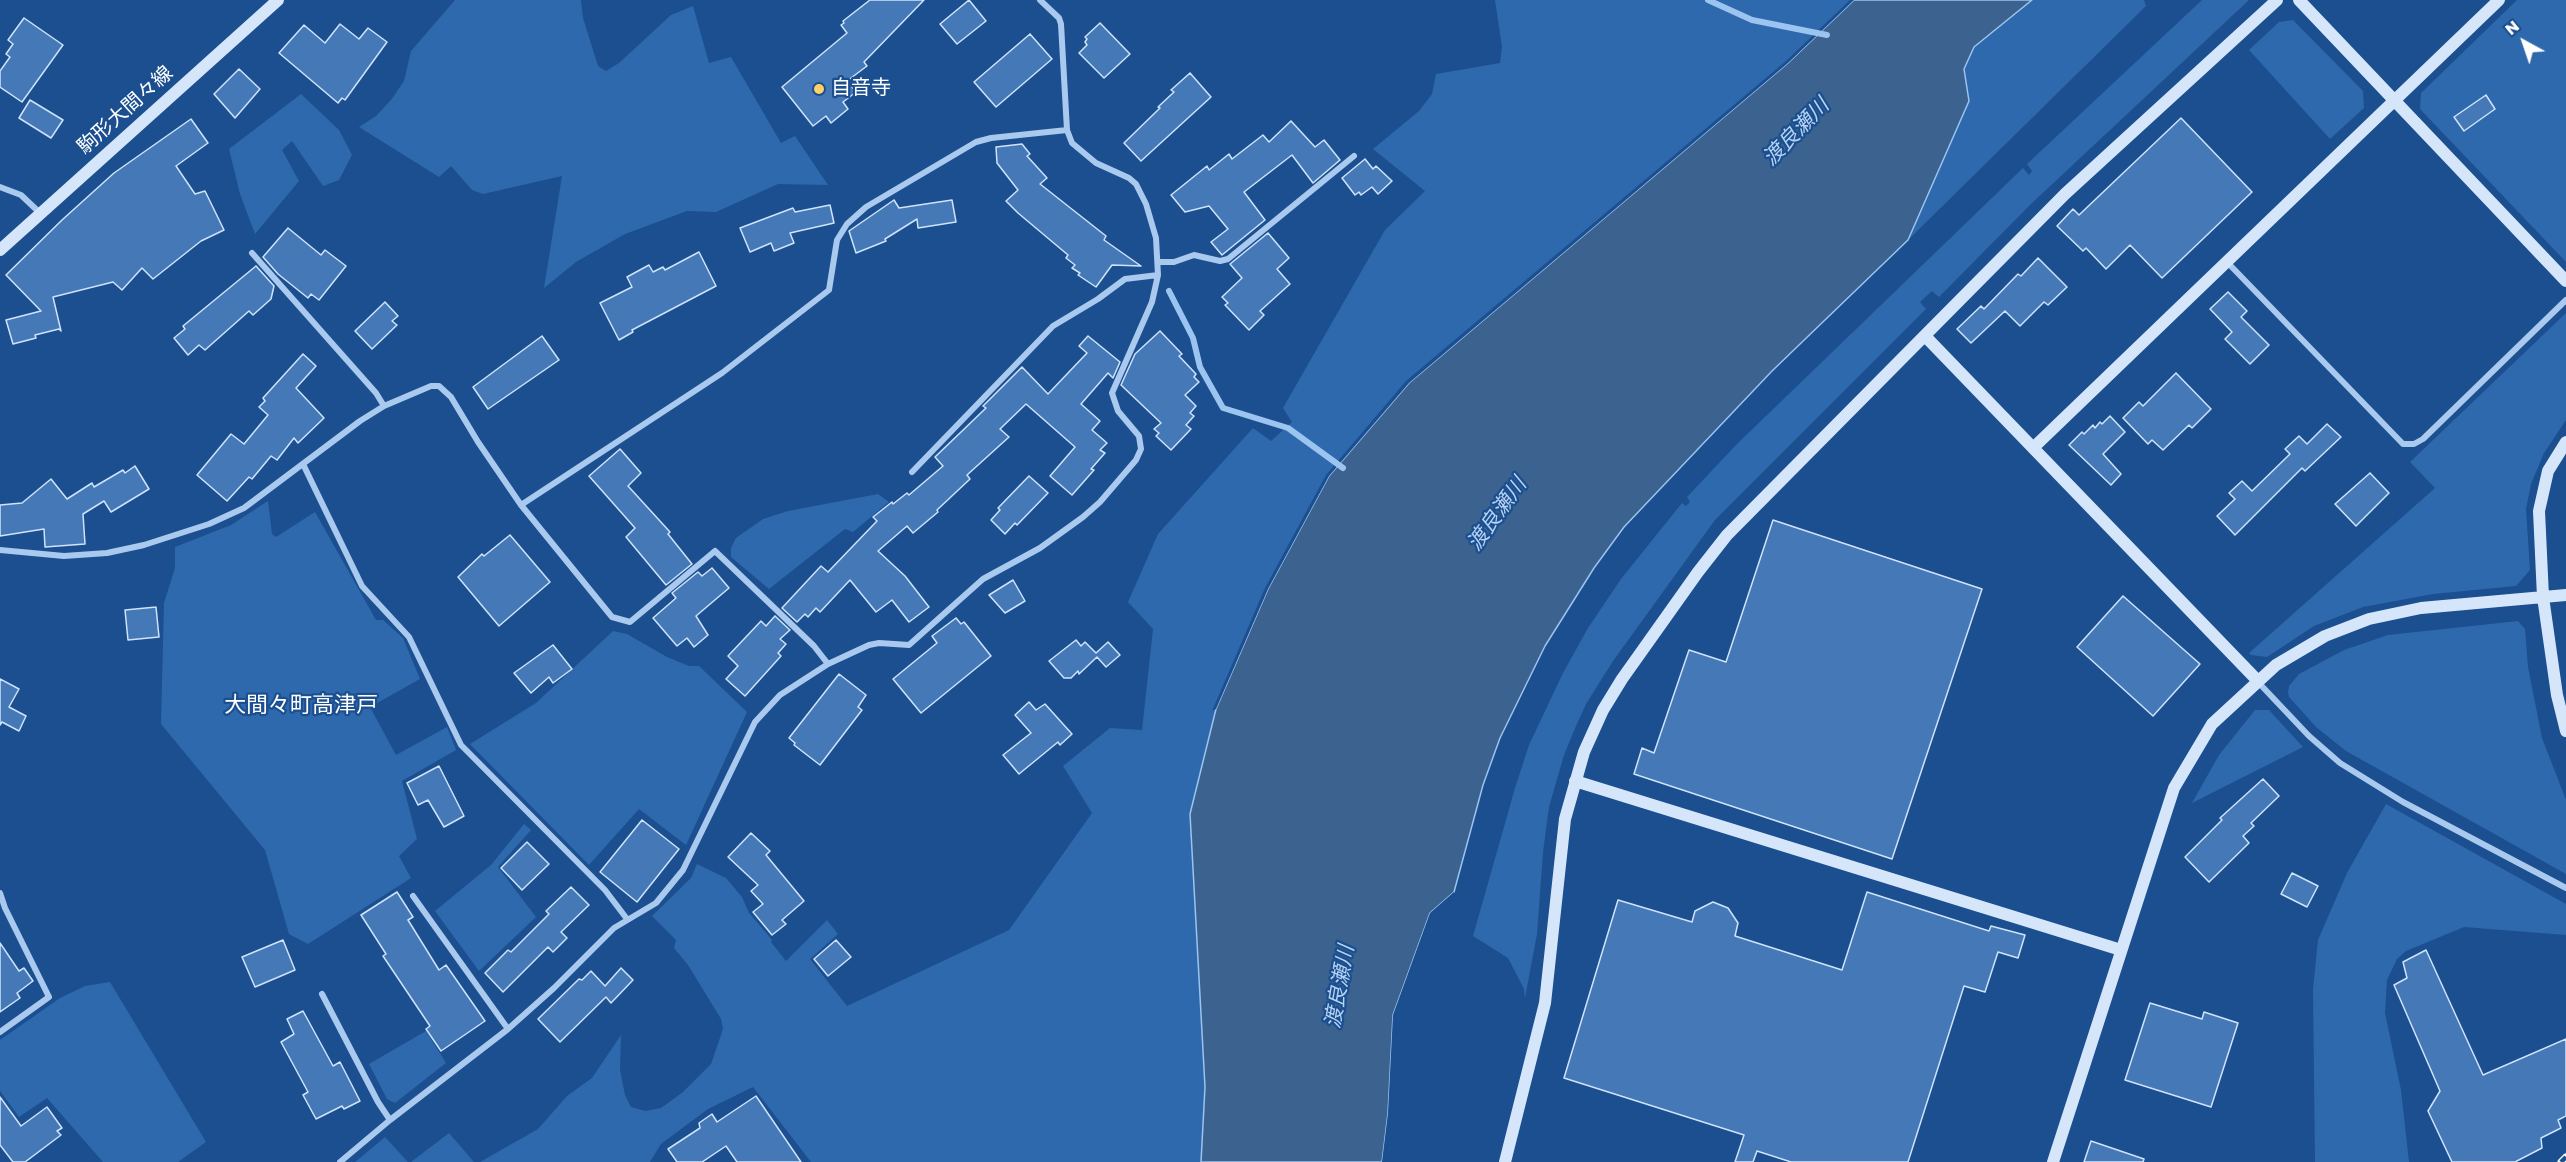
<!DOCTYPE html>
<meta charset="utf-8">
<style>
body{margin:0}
#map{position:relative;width:2566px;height:1162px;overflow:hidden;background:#1b4f8f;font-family:Poppins,sans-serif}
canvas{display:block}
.north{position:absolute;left:2494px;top:12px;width:60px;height:60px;-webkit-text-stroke:4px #1b4f8f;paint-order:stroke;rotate:320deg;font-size:16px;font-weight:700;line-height:24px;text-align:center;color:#fff}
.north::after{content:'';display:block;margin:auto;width:21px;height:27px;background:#fff;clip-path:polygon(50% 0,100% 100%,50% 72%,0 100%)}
</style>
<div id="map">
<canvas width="2566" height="1162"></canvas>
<div class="north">N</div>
</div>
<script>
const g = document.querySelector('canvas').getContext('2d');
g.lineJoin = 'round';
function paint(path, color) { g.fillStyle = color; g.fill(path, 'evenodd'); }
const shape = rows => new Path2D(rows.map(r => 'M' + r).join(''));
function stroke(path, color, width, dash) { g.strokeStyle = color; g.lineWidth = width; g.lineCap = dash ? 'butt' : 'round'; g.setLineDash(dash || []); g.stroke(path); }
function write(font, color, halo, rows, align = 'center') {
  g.font = font + ' Poppins,"Noto Sans JP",sans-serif'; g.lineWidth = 4.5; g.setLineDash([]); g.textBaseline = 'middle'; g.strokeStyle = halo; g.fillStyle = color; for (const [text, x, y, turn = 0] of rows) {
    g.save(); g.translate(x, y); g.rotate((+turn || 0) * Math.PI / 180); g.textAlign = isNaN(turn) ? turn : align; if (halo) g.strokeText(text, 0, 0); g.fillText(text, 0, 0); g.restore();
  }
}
paint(shape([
 [455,0,581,0,583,18,598,66,606,71,619,63,671,15,693,6,709,63,731,57,781,143,795,136,828,185,778,184,716,212,687,211,625,234,576,262,544,288,562,176,483,194,472,190,451,166,439,177,359,127,376,116,391,100,404,81,411,51],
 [1495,0,1854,0,1788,63,1205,1087,1201,1162,811,1162,753,1087,708,1109,661,1144,650,1162,480,1162,538,1129,567,1096,592,1078,621,1035,620,1070,625,1095,631,1107,645,1111,661,1108,683,1092,711,1064,723,1029,721,1019,688,965,674,948,676,940,652,916,691,878,697,864,726,878,742,897,749,913,768,935,772,940,771,942,786,961,827,920,838,934,810,959,847,1006,1009,930,1092,813,1063,766,1110,728,1142,730,1153,629,1128,602,1158,534,1253,428,1271,441,1292,422,1283,408,1385,230,1425,191,1373,149,1419,111,1432,94,1436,74,1500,63,1502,47],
 [2032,0,2144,0,2146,6,1908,240,1968,101,1964,69,1974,47],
 [2202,0,2249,0,2031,204,1939,297,1932,291,1920,302,1926,309,1715,520,1613,661,1586,704,1576,726,1564,755,1549,807,1543,852,1537,934,1525,998,1524,989,1508,958,1473,936,1515,788,1529,745,1563,673,1588,628,1621,579,1682,503,1686,506,1690,502,1687,497,1737,444,2023,168,2029,175,2032,171,2027,164],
 [2517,0,2566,0,2566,262,2420,109,2421,93],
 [2293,20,2363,91,2364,108,2330,139,2249,50,2279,22],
 [301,94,339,130,352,155,339,180,323,186,292,141,282,150,299,181,255,234,240,194,229,149],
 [2566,313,2566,420,2544,453,2531,484,2526,509,2530,570,2516,586,2433,594,2363,607,2314,626,2267,657,2251,655,2249,653,2435,488,2410,462],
 [878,494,889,502,853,532,845,529,769,589,731,557,731,548,736,538,763,519,788,511],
 [268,501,272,534,276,537,315,512,376,620,383,620,403,638,420,679,370,707,396,755,447,727,456,750,402,781,417,839,399,856,411,878,308,944,289,934,265,850,161,724,164,603,175,568,175,547,231,525],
 [2518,621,2525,629,2528,667,2542,738,2566,800,2566,874,2346,751,2316,727,2289,697,2288,692,2289,686,2299,674,2344,650,2388,635],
 [613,631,627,634,667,657,689,666,699,666,747,712,686,845,639,809,589,865,470,744,536,703],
 [2255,710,2269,710,2303,747,2192,803,2219,755],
 [2386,804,2566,904,2566,935,2464,927,2406,951,2397,959,2387,980,2385,1013,2401,1090,2409,1162,2315,1162,2313,989,2318,940,2347,873],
 [524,824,531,830,498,867,536,917,479,971,435,911,491,865],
 [110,982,206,1142,178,1162,103,1162,47,1098,19,1117,0,1091,0,1040,60,998,85,986],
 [426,1031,446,1063,395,1103,387,1099,369,1064],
 [449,1133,474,1162,411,1162],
 [385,1137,408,1162,355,1162]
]), '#2e69ad');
const water = shape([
 [1854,0,2032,0,1974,47,1964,69,1969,101,1908,240,1772,371,1624,527,1594,568,1545,646,1500,738,1483,785,1454,892,1430,913,1393,1015,1388,1113,1382,1162,1201,1162,1205,1087,1190,814,1216,709,1268,589,1329,476,1409,383,1788,63,1854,0]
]);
paint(water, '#3c6290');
stroke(water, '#9cc4f0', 1.5);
paint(shape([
 [1850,0,1854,0,1788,63,1409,383,1329,476,1268,589,1216,709,1212,711,1265,588,1326,475,1406,381,1786,61],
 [1454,892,1454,896,1432,915,1396,1015,1391,1113,1385,1162,1382,1162,1388,1113,1393,1015,1430,913]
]), '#1b4f8f');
stroke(shape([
 [1708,0,1752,20,1827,35],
 [1169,291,1193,338,1200,367,1223,408,1288,428,1343,468]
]), '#9cc4f0', 6);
const building = shape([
 [870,0,924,0,864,62,867,66,847,81,856,92,843,102,848,109,831,123,826,116,813,126,782,87,847,33,841,25,844,23,843,21,870,0],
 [969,0,986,21,957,44,940,24,969,0],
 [24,18,63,45,22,102,0,87,0,71,10,57,6,54,13,44,8,40,24,18],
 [1100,23,1130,54,1104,78,1079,53,1087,45,1085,42,1087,39,1085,37,1100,23],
 [340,24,359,39,368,28,387,42,345,100,342,98,338,103,279,53,304,25,325,43,340,24],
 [1030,34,1052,59,996,107,974,82,1030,34],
 [239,69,260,89,235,118,214,94,239,69],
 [1190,73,1211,97,1141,161,1124,143,1160,108,1158,107,1174,92,1171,90,1190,73],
 [2486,95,2495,109,2464,131,2454,117,2486,95],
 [30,100,63,120,51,138,19,118,30,100],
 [2181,118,2252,192,2162,278,2130,245,2106,269,2086,248,2083,251,2057,226,2073,209,2079,215,2181,118],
 [191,119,208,143,176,166,195,194,205,191,224,230,201,241,153,279,142,268,122,290,113,282,53,297,61,331,59,329,35,335,36,338,13,344,6,320,41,311,6,275,62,220,114,173,191,119],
 [1291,121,1315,147,1324,140,1340,160,1313,183,1292,155,1244,192,1265,220,1222,255,1211,242,1228,229,1209,206,1185,212,1171,195,1207,166,1209,170,1229,154,1232,159,1263,135,1269,142,1291,121],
 [1022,144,1030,154,1027,156,1047,178,1040,184,1106,236,1104,240,1141,266,1112,265,1096,287,1078,275,1080,273,1072,268,1075,265,1066,258,1068,255,1018,213,1006,201,1018,190,997,163,996,147,1022,144],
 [1365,159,1373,169,1376,166,1392,181,1378,194,1372,187,1361,195,1359,192,1355,195,1342,178,1365,159],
 [894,200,899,208,952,200,956,222,918,228,917,219,885,239,886,241,856,253,849,231,894,200],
 [830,205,834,223,790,233,794,243,774,251,771,243,750,252,740,228,793,208,795,212,830,205],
 [288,228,321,255,325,250,346,266,319,300,311,294,308,298,278,274,263,257,288,228],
 [1268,233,1289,258,1277,269,1290,284,1260,311,1264,315,1249,330,1225,305,1228,303,1222,297,1242,278,1230,264,1268,233],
 [699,252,716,286,632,330,633,332,619,340,600,303,632,287,627,277,649,265,653,272,663,267,665,270,699,252],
 [2038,258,2067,287,2048,305,2044,302,2020,326,2005,311,1971,343,1957,329,1981,306,1984,309,2018,274,2021,276,2038,258],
 [256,266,274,286,271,299,253,315,249,311,205,350,199,345,188,355,174,338,185,329,183,326,256,266],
 [2228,292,2247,311,2241,317,2269,345,2250,364,2225,339,2232,332,2210,309,2228,292],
 [385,302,398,316,392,321,397,325,372,349,355,331,385,302],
 [1160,331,1182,354,1179,356,1196,374,1194,377,1199,382,1185,395,1196,406,1190,413,1194,416,1186,425,1191,429,1171,450,1156,436,1159,433,1154,429,1161,423,1121,385,1135,354,1160,331],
 [542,336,559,360,488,409,473,387,542,336],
 [1088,336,1120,362,1113,378,1108,373,1081,404,1100,421,1092,430,1107,443,1100,450,1105,453,1091,469,1094,470,1072,495,1050,476,1075,447,1026,404,1000,429,1009,437,967,475,970,479,937,510,938,512,913,533,907,526,878,551,905,576,929,607,909,622,892,600,876,612,850,580,820,612,816,608,808,617,805,614,797,622,782,608,821,566,828,572,877,521,873,517,892,502,893,504,907,493,909,495,943,466,935,457,986,408,983,406,1022,367,1048,394,1087,353,1079,346,1088,336],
 [303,354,316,366,296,388,324,418,298,443,294,438,277,460,271,456,252,479,249,477,227,501,197,475,231,434,244,444,268,415,259,407,265,401,263,398,303,354],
 [2176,373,2211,409,2192,428,2189,425,2163,450,2152,440,2148,444,2123,418,2139,402,2143,406,2176,373],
 [2110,416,2125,432,2103,454,2121,474,2111,485,2069,445,2082,432,2084,434,2093,425,2095,428,2100,422,2102,424,2110,416],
 [2327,424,2341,437,2305,471,2302,468,2235,535,2217,516,2235,499,2229,493,2242,481,2252,491,2290,454,2285,449,2299,436,2307,444,2327,424],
 [620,449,641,473,628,486,670,532,668,534,692,564,666,585,626,537,635,528,589,476,620,449],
 [135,466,149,489,111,512,104,501,83,514,85,544,45,547,44,529,0,536,0,505,22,503,51,479,67,499,92,483,94,487,123,470,125,473,135,466],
 [2370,473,2389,493,2356,526,2335,504,2370,473],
 [1029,476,1048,493,1017,525,1015,523,1005,534,991,520,1000,510,998,508,1029,476],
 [1773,520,1982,589,1892,859,1634,774,1642,748,1654,753,1689,650,1726,662,1773,520],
 [510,535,550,582,499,626,458,577,482,554,484,556,510,535],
 [712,568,729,588,696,616,708,635,694,647,687,638,677,646,653,618,676,598,672,593,698,572,702,576,712,568],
 [1013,580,1025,601,1005,613,989,595,1013,580],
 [2123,596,2200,664,2153,716,2077,647,2123,596],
 [156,607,159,637,128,640,125,610,156,607],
 [775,616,790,630,780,639,786,644,778,653,781,656,745,696,726,679,738,666,728,656,761,621,766,626,775,616],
 [956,618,961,624,964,622,991,656,921,713,893,679,937,643,932,636,956,618],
 [1076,640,1081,646,1085,642,1096,653,1108,642,1120,655,1106,667,1097,657,1079,674,1078,671,1071,678,1064,678,1049,661,1076,640],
 [553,645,572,669,553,683,549,677,531,693,514,673,553,645],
 [839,674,866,695,858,707,862,710,820,765,794,745,795,743,789,738,839,674],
 [0,679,19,689,9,707,26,716,19,731,2,722,0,725,0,679],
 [1029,702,1036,710,1045,704,1072,734,1060,745,1058,742,1019,774,1003,755,1031,733,1015,715,1029,702],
 [439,766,464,816,444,827,428,800,418,805,407,783,439,766],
 [2263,779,2279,796,2251,823,2254,826,2243,836,2249,843,2209,882,2185,857,2222,820,2220,818,2263,779],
 [642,820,679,849,637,902,600,872,642,820],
 [751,833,770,851,766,855,804,901,782,920,786,924,772,935,753,912,763,904,751,891,758,885,728,857,751,833],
 [527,842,549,864,522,890,501,868,527,842],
 [2292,873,2318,886,2307,907,2281,894,2292,873],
 [571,887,589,905,561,932,567,938,553,952,548,947,503,992,485,973,508,950,511,952,549,914,546,911,571,887],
 [397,892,413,917,408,920,439,970,446,965,485,1021,441,1051,426,1029,430,1026,383,956,386,954,361,915,397,892],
 [1867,892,1989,931,1991,926,2025,935,2018,958,1998,952,1985,992,1964,986,1908,1162,1791,1162,1757,1151,1753,1162,1735,1162,1744,1135,1564,1078,1618,900,1692,922,1695,911,1713,902,1728,908,1738,923,1735,936,1842,970,1867,892],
 [283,940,295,970,255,987,242,957,283,940],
 [836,940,851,957,828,976,814,959,836,940],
 [0,943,19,971,24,968,33,981,17,993,20,998,0,1012,0,943],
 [2426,950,2483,1075,2566,1039,2566,1116,2558,1120,2561,1128,2541,1138,2542,1148,2515,1162,2452,1162,2428,1111,2440,1091,2394,985,2407,978,2403,962,2426,950],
 [621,968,633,980,611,1003,606,997,560,1042,538,1019,579,979,582,980,591,971,605,986,621,968],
 [2150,1003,2202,1019,2204,1012,2238,1023,2211,1107,2125,1080,2150,1003],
 [303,1011,333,1066,340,1062,360,1101,344,1109,342,1106,316,1119,303,1095,308,1092,281,1042,294,1034,287,1019,303,1011],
 [756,1096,801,1162,737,1162,726,1146,702,1162,677,1162,668,1149,700,1128,699,1123,712,1114,717,1122,756,1096],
 [0,1097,21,1126,47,1107,62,1128,57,1131,61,1135,25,1162,13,1162,0,1145,0,1097],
 [2091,1141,2144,1159,2143,1162,2084,1162,2091,1141]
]);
paint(building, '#4478b7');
stroke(building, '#cfe3fa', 1.5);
stroke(shape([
 [0,187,21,195,40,213],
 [252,253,376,393,384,406],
 [1158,262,1174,262,1194,255,1220,261,1228,259,1354,156],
 [2227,262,2403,444,2414,444,2423,439,2566,300],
 [303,464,362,586,409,637,461,745,605,890,627,919],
 [912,472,1053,326,1098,299,1125,279,1158,275],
 [521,505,722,373,829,290,837,240,847,224,866,207,976,142,991,138,1067,130],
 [0,550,64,556,107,553,144,545,209,524,244,508,360,421,384,406,431,386,439,386,451,397,478,442,521,505,612,617,630,622,715,551,814,646,828,664],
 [2257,681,2309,736,2340,763,2403,802,2566,888],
 [0,893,5,908,49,997,0,1032],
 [413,896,508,1029],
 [322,994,378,1102,390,1120],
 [340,1162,390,1120,508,1029,554,988,614,928,656,903,683,870,755,722,780,695,828,664,869,645,879,643,909,645,983,579,1040,548,1083,517,1100,502,1136,460,1141,449,1139,436,1118,411,1112,393,1152,302,1158,275,1156,238,1146,204,1136,184,1129,178,1096,163,1072,143,1067,130,1061,24,1059,18,1040,0]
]), '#a9c9ee', 6);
stroke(shape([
 [2299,0,2566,281],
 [0,250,278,0],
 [1925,336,2257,680],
 [2566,442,2548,471,2539,511,2543,597,2557,695,2566,731],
 [2033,448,2499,0],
 [1575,781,2121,950],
 [1505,1162,1545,1003,1565,819,1584,752,1603,710,1622,679,1698,572,1727,535,2065,194,2277,0],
 [2053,1162,2174,788,2212,724,2276,665,2325,636,2369,619,2421,608,2566,595]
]), '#d6e6fa', 12);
const rail = shape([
 [2561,1162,2566,1157]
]);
stroke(rail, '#fff', 7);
stroke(rail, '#1b4f8f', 4.5, [14]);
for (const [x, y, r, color] of [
 [819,89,6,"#ffd166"]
]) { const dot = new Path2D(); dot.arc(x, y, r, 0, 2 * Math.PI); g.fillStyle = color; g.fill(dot); stroke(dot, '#1b4f8f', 2); }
write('20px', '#fff', '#1b4f8f', [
 ["自音寺",831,89]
], 'left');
write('20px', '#fff', '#1b4f8f', [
 ["駒形大間々線",126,111,-42]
]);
write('italic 21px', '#b5d3f5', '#1b4f8f', [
 ["渡良瀬川",1797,133,-46],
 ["渡良瀬川",1498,515,-54],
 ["渡良瀬川",1341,987,-80]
]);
write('22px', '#fff', '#1b4f8f', [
 ["大間々町高津戸",301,706]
]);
</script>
